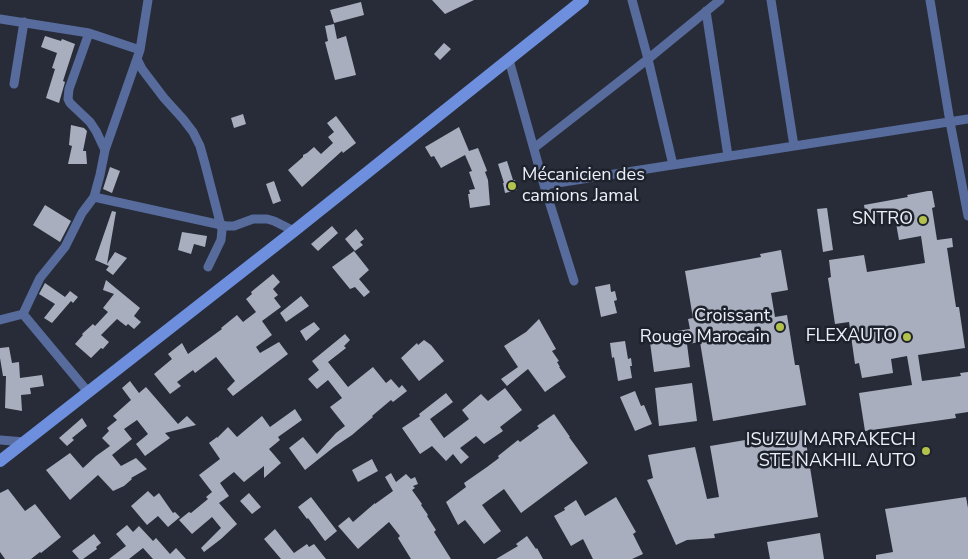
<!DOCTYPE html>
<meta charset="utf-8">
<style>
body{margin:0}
canvas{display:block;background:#272c38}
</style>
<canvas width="968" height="559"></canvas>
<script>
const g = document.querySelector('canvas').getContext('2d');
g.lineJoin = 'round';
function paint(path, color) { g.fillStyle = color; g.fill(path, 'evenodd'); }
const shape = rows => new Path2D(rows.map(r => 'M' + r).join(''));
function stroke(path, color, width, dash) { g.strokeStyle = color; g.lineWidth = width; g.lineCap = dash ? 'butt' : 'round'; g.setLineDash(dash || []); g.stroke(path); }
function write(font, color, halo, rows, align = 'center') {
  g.font = font + ' "Nunito Sans",sans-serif'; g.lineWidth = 5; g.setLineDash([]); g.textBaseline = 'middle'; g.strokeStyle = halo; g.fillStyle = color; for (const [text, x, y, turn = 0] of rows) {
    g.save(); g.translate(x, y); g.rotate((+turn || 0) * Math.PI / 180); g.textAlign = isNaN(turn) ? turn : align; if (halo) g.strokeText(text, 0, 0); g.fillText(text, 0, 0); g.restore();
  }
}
paint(shape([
 [432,0,474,0,445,14],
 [361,2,364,15,334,23,330,10],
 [334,24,337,39,346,36,356,75,335,80,325,42,328,41,325,26],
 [45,36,61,41,62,39,75,44,63,81,65,82,59,103,46,98,55,69,52,68,57,53,41,47],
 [444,43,451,49,440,60,434,54],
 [243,114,246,124,234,128,231,118],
 [336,116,356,143,343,153,342,151,302,187,288,170,303,157,303,155,307,153,314,147,321,154,333,143,328,137,334,132,327,123],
 [71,125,84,128,87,131,83,151,86,151,87,164,68,164,72,146,69,145],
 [459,127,469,151,478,148,486,168,487,171,485,172,488,180,490,205,470,208,468,194,470,194,469,190,475,189,469,172,472,171,465,155,441,168,434,156,431,157,425,147],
 [507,161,513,180,515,180,517,190,505,193,503,183,504,183,498,164],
 [110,167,120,171,112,193,103,189],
 [274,181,281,201,273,204,266,184],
 [928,191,932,191,935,207,932,208,937,240,952,238,953,247,947,248,956,307,959,307,965,348,918,355,922,381,961,376,960,373,968,372,968,412,955,414,956,418,865,431,859,393,912,385,907,356,891,359,893,373,862,378,859,363,855,364,849,322,835,324,828,278,831,277,829,260,864,255,867,272,925,263,921,236,899,240,894,212,866,217,864,205,908,197,907,195],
 [45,205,71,221,60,242,33,225],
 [827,208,833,250,823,252,817,209],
 [112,211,116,212,107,264,115,252,127,258,113,275,106,270,109,266,95,260],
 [332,226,338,233,318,251,311,244],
 [356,229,364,239,360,242,363,245,355,251,345,239],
 [182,232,207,236,205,247,194,244,191,254,178,250],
 [781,250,788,290,771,293,775,317,787,315,795,365,799,365,806,405,713,421,700,342,687,344,690,367,654,372,649,335,690,329,688,319,693,318,685,271,761,257,760,254],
 [354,251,369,270,359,279,370,292,364,297,355,287,350,289,332,267],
 [273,274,280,282,273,289,278,295,274,298,281,307,262,321,272,335,256,347,260,353,279,342,288,354,233,396,227,389,235,381,216,357,195,373,193,370,177,382,181,386,170,394,154,374,172,359,168,354,182,343,188,354,222,329,221,328,237,315,243,322,256,312,246,299,252,294,251,292],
 [106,280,140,308,134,316,141,322,134,329,128,324,126,326,117,319,101,335,109,342,103,349,101,348,91,358,75,344,83,335,82,334,93,324,95,326,108,312,103,308,114,294,103,290],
 [45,283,65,297,70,291,78,297,73,303,71,301,52,323,44,318,55,304,39,294],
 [610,284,611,292,615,291,617,300,614,301,617,313,601,317,595,287],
 [301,296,309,306,286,322,280,313],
 [539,319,556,349,552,351,559,361,557,362,560,367,559,367,566,377,545,392,528,369,507,386,501,379,518,367,504,346,526,332],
 [314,322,320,329,306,341,300,331],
 [345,334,350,340,344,346,346,348,328,362,348,387,373,367,386,383,391,379,399,388,402,385,407,391,393,402,391,400,372,416,373,417,352,435,334,447,305,470,289,448,303,437,317,454,336,433,345,426,330,407,342,398,328,380,317,389,308,379,319,370,312,361],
 [424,340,431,345,444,361,419,381,401,358,417,343,418,345],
 [625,341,628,359,631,358,632,366,630,366,632,378,618,381,614,357,612,358,610,343],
 [9,347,12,363,19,362,20,378,42,375,44,386,30,388,31,394,21,395,22,411,5,408,6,376,3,376,0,358,0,348],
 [130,381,139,393,146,387,178,424,187,416,196,425,165,433,170,438,145,456,136,444,148,434,137,420,124,429,132,439,112,455,121,466,136,458,147,469,131,478,132,479,124,486,113,491,98,475,70,500,46,470,70,453,83,468,96,456,110,446,102,438,109,431,107,428,117,420,113,416,131,400,122,388],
 [692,383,697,421,659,426,655,388],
 [505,388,522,410,500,427,503,431,484,444,476,436,460,448,469,457,461,464,453,454,446,461,432,446,420,454,402,428,420,416,419,414,446,393,453,402,430,419,444,438,469,419,462,410,481,394,488,401],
 [635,391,641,406,644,405,652,424,635,431,620,397],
 [295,409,302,420,278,437,280,440,269,449,281,463,264,478,264,466,244,482,234,472,220,483,229,496,219,503,237,524,221,539,204,552,201,548,221,528,212,517,192,534,179,520,189,512,191,513,208,499,206,497,212,492,199,475,220,459,209,443,217,437,217,438,228,427,237,437,262,416,270,427],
 [554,414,570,437,569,437,588,463,521,513,504,489,482,505,501,531,484,544,465,520,458,525,446,502,466,487,464,483,487,467,499,458,498,456,518,440,520,442,539,428,537,426],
 [82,418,87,426,72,438,74,440,67,446,59,438],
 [804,430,818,517,714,534,715,538,687,540,676,545,647,480,653,478,648,455,695,447,707,499,719,497,710,446],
 [372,459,378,471,358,482,352,470],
 [391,473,396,482,406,474,411,479,415,477,418,484,413,486,415,488,412,490,422,504,421,505,428,515,427,516,436,530,434,532,451,559,411,559,398,538,400,536,389,522,358,549,338,526,349,517,353,522,375,503,375,504,393,491,385,477],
 [8,489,25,511,35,504,61,537,41,553,40,552,31,559,5,559,0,552,0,493],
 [148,491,154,497,159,493,173,513,175,512,180,517,168,527,158,516,147,525,131,506],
 [249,493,261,507,252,514,240,501],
 [311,497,337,531,325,541,308,518,307,519,298,507],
 [616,497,636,532,633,534,643,554,632,559,593,559,583,539,571,546,554,516,565,510,564,508,576,500,585,516],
 [966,497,968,508,968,559,876,559,876,555,893,552,885,509],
 [127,525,133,532,139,526,153,541,156,538,170,554,176,548,186,559,153,559,143,548,129,559,109,559,126,546,116,534],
 [275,529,294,553,307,544,309,547,314,544,326,559,281,559,264,539],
 [820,533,824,559,770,559,767,542],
 [94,534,101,543,96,547,97,549,83,559,79,559,72,551],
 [527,536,536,549,537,548,543,559,496,559,518,546,516,544]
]), '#a8aebd');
stroke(shape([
 [632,0,648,59,673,165],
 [771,0,794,146],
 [930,0,950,122,968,216],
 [706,11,728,156],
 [0,19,89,33,140,50],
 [89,33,69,89,68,99,70,103,90,122,96,131,105,150],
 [137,59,142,69,164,98,183,119,193,132,200,146,205,164,222,230,221,240,208,267],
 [509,60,544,185,574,281],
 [14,84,24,22],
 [534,148,648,59,720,0],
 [544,185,968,119],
 [94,197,226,226,234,226,253,219,267,219,274,221,294,231],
 [0,320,23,314],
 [88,392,23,314,30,299,40,278,65,247,82,213,94,197,100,175,105,150,140,50,148,0],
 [0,440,25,442]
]), '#576c9d', 9);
stroke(shape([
 [0,461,294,231,583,0]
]), '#6e8fde', 12);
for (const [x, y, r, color] of [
 [512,186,5,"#b3c24b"],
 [923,220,5,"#b3c24b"],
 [780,327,5,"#b3c24b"],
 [907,337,5,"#b3c24b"],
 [926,451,5,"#b3c24b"]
]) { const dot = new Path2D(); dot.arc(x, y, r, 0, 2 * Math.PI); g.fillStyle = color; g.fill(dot); stroke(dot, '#1d222d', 2); }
write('18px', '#ecf0f8', '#1d222d', [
 ["Mécanicien des",522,176,"left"],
 ["camions Jamal",522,197,"left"],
 ["SNTRO",913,220],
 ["Croissant",770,317],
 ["Rouge Marocain",770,338],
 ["FLEXAUTO",897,337],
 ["ISUZU MARRAKECH",916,441],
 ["STE NAKHIL AUTO",916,462]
], 'right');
</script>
